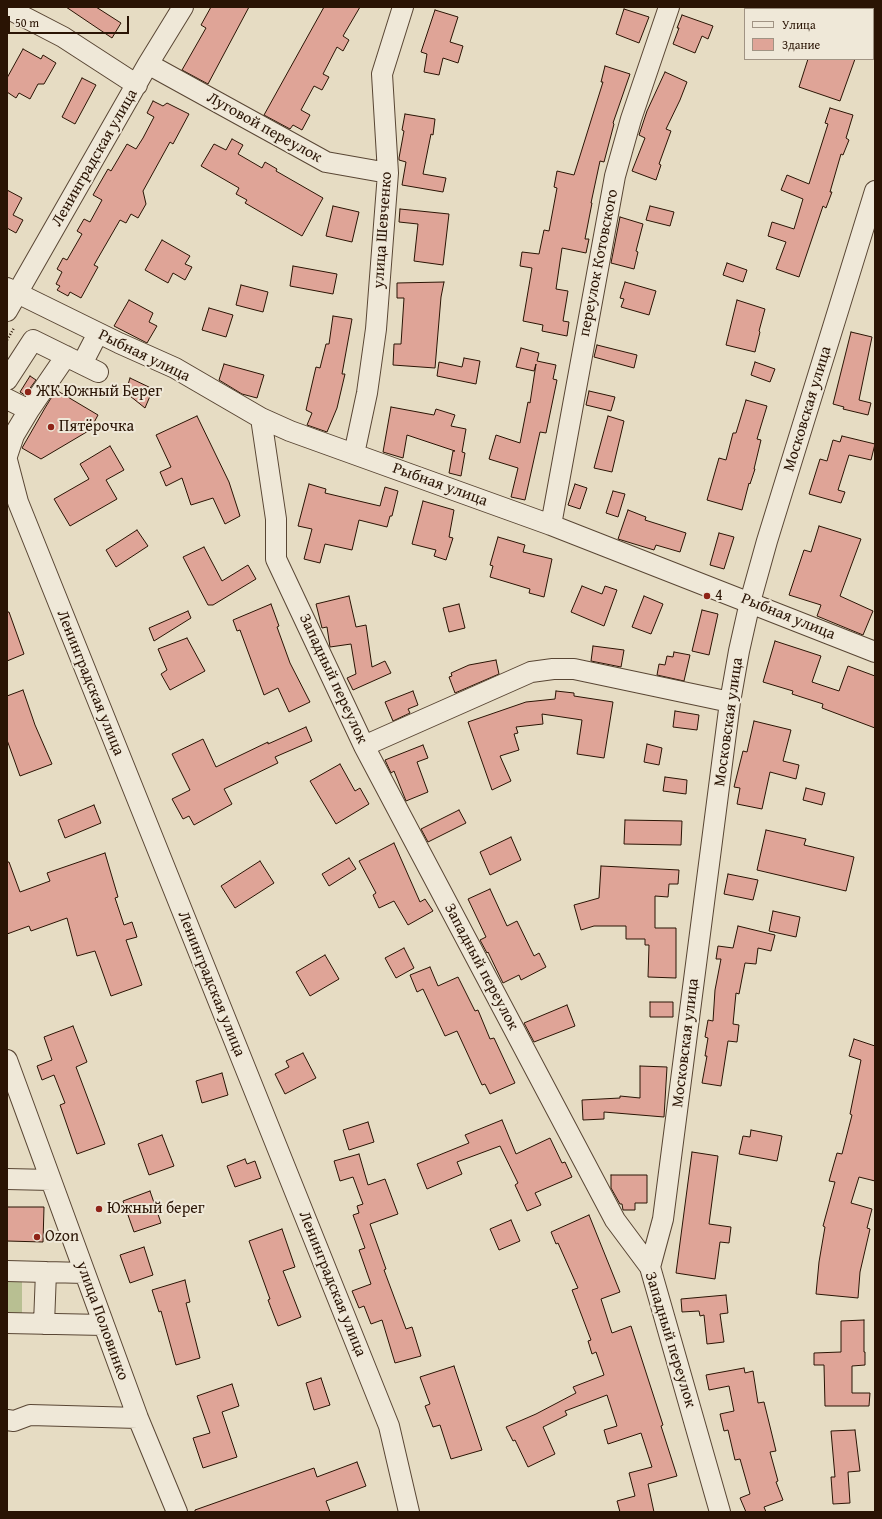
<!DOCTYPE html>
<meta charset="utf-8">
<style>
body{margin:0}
#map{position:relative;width:882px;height:1519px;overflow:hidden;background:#e6dcc3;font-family:"Gentium Book Plus",serif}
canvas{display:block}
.frame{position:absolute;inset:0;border:8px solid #2a1404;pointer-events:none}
.legend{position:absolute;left:744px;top:8px;width:130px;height:52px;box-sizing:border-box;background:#efe8d8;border:1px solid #a09383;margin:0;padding:5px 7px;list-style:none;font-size:12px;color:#2a1404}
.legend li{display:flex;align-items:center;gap:8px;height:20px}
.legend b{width:20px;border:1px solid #a09383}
.scale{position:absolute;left:8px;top:16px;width:121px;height:18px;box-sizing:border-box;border:2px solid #2a1404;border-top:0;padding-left:5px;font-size:12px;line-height:14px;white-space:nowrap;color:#2a1404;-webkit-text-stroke:3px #efe8d8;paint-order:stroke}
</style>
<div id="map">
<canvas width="882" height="1519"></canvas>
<div class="frame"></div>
<ul class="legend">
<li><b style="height:5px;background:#efe8d8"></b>Улица</li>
<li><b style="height:11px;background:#dfa497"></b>Здание</li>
</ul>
<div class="scale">50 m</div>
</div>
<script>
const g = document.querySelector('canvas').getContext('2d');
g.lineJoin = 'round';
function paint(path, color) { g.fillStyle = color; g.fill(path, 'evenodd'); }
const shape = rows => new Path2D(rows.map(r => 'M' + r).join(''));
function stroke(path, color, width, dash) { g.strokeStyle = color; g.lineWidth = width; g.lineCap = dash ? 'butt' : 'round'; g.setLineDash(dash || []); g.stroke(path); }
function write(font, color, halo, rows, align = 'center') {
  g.font = font + ' "Gentium Book Plus",serif'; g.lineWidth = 4; g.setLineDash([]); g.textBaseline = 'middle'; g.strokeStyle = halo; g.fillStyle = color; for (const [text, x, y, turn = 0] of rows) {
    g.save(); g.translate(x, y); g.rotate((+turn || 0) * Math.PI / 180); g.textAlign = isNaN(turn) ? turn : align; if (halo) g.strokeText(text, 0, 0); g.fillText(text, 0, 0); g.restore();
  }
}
paint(shape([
 [7,1279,22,1280,22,1314,7,1314]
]), '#b8bf92');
const building = shape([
 [66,7,96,7,121,23,112,38,66,7],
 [211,7,249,7,208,84,182,70,206,28,201,25,211,7],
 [324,7,360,7,343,36,349,40,343,51,337,47,323,74,329,77,322,90,314,86,301,110,310,115,302,130,293,125,290,129,264,115,324,7],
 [624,9,649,17,639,43,616,34,624,9],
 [435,10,458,17,450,42,463,46,458,63,443,58,439,75,424,72,427,54,421,52,435,10],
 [682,15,713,26,708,39,702,36,695,53,673,44,679,28,677,28,682,15],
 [23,49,41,59,43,55,56,63,44,84,38,84,30,99,19,93,16,98,7,92,7,78,23,49],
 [808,59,855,59,840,101,799,87,808,59],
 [605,66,630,74,613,123,614,124,604,162,600,161,591,203,592,203,585,239,589,239,586,253,562,248,556,289,568,291,563,321,569,322,567,336,542,331,543,325,523,321,532,268,520,266,522,252,539,254,544,230,549,231,557,188,554,187,557,171,574,175,603,82,601,82,605,66],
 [665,72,687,82,680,100,666,129,671,131,659,164,661,165,656,180,632,171,645,138,639,135,647,111,665,72],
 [82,78,96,85,75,124,62,117,82,78],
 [153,101,163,106,167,103,189,114,173,144,170,142,143,191,146,204,138,218,131,214,126,223,120,220,94,265,98,267,81,298,70,292,68,296,57,290,60,286,56,284,62,272,57,269,63,258,67,260,82,234,77,231,84,219,90,222,102,200,93,195,108,169,111,171,127,144,136,149,143,138,154,117,147,113,153,101],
 [830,108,853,115,846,138,849,140,843,155,841,154,830,192,832,192,826,208,823,206,799,277,776,269,786,242,768,236,772,222,794,229,803,199,781,190,787,175,809,184,828,124,825,123,830,108],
 [405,114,435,119,433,135,431,134,423,174,446,178,443,192,402,185,406,162,399,160,399,158,404,131,402,130,405,114],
 [232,139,243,145,238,154,262,168,265,162,277,169,276,171,323,198,302,236,245,203,247,200,236,194,239,188,201,166,214,144,226,150,232,139],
 [7,190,22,198,13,215,23,220,16,233,7,228,7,190],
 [333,206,359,212,352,242,326,236,333,206],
 [650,206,674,212,670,226,646,220,650,206],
 [400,209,449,214,443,265,414,261,418,224,399,222,400,209],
 [620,217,643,224,636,251,638,252,634,269,611,263,620,217],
 [162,240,190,256,185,264,192,267,185,280,173,273,168,283,145,270,162,240],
 [727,263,747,270,743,282,723,275,727,263],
 [293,266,337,274,333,294,290,286,293,266],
 [444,282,441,297,435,368,393,365,394,344,401,344,404,298,397,298,397,283,444,282],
 [625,282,656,291,649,315,621,307,624,299,620,298,625,282],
 [241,285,268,292,263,312,236,305,241,285],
 [129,300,153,313,149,322,157,326,147,343,114,326,129,300],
 [737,300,765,309,759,331,760,332,755,352,726,345,737,300],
 [209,308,233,315,226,337,202,330,209,308],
 [333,316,352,319,342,374,345,374,337,408,327,432,307,425,312,413,306,410,316,367,320,368,326,344,329,344,333,316],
 [851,332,872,337,859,400,871,403,868,415,843,409,844,407,833,404,851,332],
 [597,345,637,355,634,368,594,357,597,345],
 [521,348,539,353,537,361,556,365,553,379,557,380,546,433,540,432,525,500,511,497,518,468,489,459,496,435,520,443,528,402,530,403,536,364,534,371,516,367,521,348],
 [464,358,480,361,476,384,437,376,439,362,462,367,464,358],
 [755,362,775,369,770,382,751,375,755,362],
 [224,364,264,375,257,398,242,394,219,380,224,364],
 [30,376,36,380,25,395,20,392,30,376],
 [130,378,153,389,145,408,130,396,127,388,130,378],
 [56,390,98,415,90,430,41,459,22,448,45,408,56,390],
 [589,391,615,397,611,411,586,405,589,391],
 [746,400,767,406,757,439,761,440,754,469,755,469,750,484,749,483,742,510,707,500,719,458,726,460,733,433,736,433,746,400],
 [391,407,434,415,436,409,455,415,451,426,466,429,462,452,465,453,461,476,449,473,453,451,455,451,407,435,403,458,383,452,391,407],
 [197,416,229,482,240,516,225,524,213,498,191,505,182,478,166,486,160,472,171,467,156,435,197,416],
 [608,416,624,421,612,472,594,468,608,416],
 [842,436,875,444,871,460,849,455,838,490,845,492,841,503,809,494,820,459,827,461,833,440,840,442,842,436],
 [110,446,124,470,106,480,117,499,70,526,54,499,89,479,80,464,110,446],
 [309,484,326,489,325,493,380,506,385,487,398,491,392,516,390,516,387,527,359,520,352,550,325,544,320,563,304,559,312,529,298,526,309,484],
 [575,484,587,488,580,509,568,505,575,484],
 [613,491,625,494,618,517,606,513,613,491],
 [423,501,454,510,449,537,453,538,446,560,434,556,436,550,412,544,423,501],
 [628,510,646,517,645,520,686,533,680,552,656,545,654,550,618,539,628,510],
 [819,526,861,539,840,596,873,611,863,635,817,616,821,605,789,595,804,550,811,552,819,526],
 [137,530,148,546,116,567,106,550,137,530],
 [719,533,734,537,724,569,710,565,719,533],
 [498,537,525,545,523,552,552,559,544,597,529,593,530,589,490,577,493,566,490,565,498,537],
 [204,547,222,581,248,565,256,579,213,605,208,605,183,557,204,547],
 [582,586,602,594,605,586,617,590,604,626,571,612,582,586],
 [349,596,356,627,366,625,372,667,385,661,391,673,353,690,347,678,356,674,351,644,330,647,327,627,322,628,316,604,349,596],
 [644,596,663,604,651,634,632,627,644,596],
 [271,604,279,626,277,627,290,663,310,702,289,712,278,688,264,695,240,630,237,631,233,620,271,604],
 [459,604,465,628,449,632,443,608,459,604],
 [702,610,718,614,709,655,692,651,702,610],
 [188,611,191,618,154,641,149,628,188,611],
 [7,612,9,612,24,654,7,661,7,612],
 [187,638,205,671,170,690,161,674,167,670,158,649,187,638],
 [775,641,821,656,812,682,839,691,848,666,875,676,875,728,822,708,823,704,792,694,793,691,763,682,775,641],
 [593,646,624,650,621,667,591,661,593,646],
 [674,652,690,655,684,681,657,675,659,664,665,665,667,656,673,657,674,652],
 [496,660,499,674,455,693,449,677,452,676,451,673,469,665,496,660],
 [23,690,35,725,52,764,20,776,7,740,7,696,23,690],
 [413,691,418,705,408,709,410,713,393,721,385,702,413,691],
 [556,691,574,693,574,696,613,702,604,758,577,754,582,720,542,714,543,724,516,727,518,733,514,734,519,750,500,756,511,781,492,790,468,722,526,702,555,699,556,691],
 [675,711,699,715,697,730,673,727,675,711],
 [754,721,791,730,783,761,799,765,796,779,770,772,762,809,737,804,740,788,734,787,743,751,747,752,754,721],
 [306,727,312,741,275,757,278,763,224,789,232,804,194,825,189,816,183,819,172,799,190,790,172,754,203,739,216,767,268,742,268,744,306,727],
 [647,744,662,748,659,765,644,762,647,744],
 [423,745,428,758,417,762,428,792,406,801,394,771,391,773,385,760,423,745],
 [340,764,355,791,360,788,369,804,336,824,310,781,340,764],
 [665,777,687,780,686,794,663,791,665,777],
 [806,788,825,793,822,805,803,800,806,788],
 [94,805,101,823,65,838,58,820,94,805],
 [459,810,466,823,428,842,421,829,459,810],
 [625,820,682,821,681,845,624,844,625,820],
 [766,830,806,839,804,845,854,857,846,891,757,870,766,830],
 [511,837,521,860,490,875,480,852,511,837],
 [394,843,420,902,425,899,433,911,408,925,394,901,379,908,373,895,376,893,359,861,394,843],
 [105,853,118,897,115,898,124,925,132,922,137,937,126,940,142,985,111,996,95,951,77,956,67,918,31,931,29,926,7,934,7,862,9,862,20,892,50,881,47,873,105,853],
 [349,858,356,869,329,886,322,874,349,858],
 [260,861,274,883,235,908,221,886,260,861],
 [601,866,679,870,678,884,669,884,668,897,655,896,655,928,676,928,676,978,648,977,649,945,645,945,645,939,626,939,626,926,594,926,581,930,574,905,599,898,601,866],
 [728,874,758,880,753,900,724,894,728,874],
 [490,889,507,926,517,921,534,956,539,953,546,967,521,980,519,975,503,983,488,952,487,953,480,940,486,937,468,899,490,889],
 [773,911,800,917,796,937,769,931,773,911],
 [738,926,775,935,771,951,758,948,756,964,745,963,739,994,736,993,733,1024,739,1025,737,1042,728,1041,721,1086,702,1083,707,1056,705,1056,708,1038,705,1037,708,1020,713,1021,715,990,721,959,716,959,718,946,733,948,738,926],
 [404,948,414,968,396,978,385,958,404,948],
 [325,955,339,979,310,996,296,972,325,955],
 [430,967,438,986,458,977,475,1011,478,1010,490,1039,494,1038,515,1083,490,1094,485,1084,482,1085,457,1031,445,1036,423,989,417,992,410,975,430,967],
 [650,1002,673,1002,673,1017,650,1017,650,1002],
 [567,1005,575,1026,534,1042,524,1023,567,1005],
 [73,1026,87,1062,76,1067,105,1144,77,1154,60,1105,65,1103,54,1075,42,1080,37,1066,52,1060,44,1037,73,1026],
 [854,1039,875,1046,875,1181,859,1177,851,1203,872,1209,867,1228,870,1229,860,1272,858,1298,816,1294,819,1262,825,1227,823,1226,835,1182,829,1181,837,1153,842,1154,852,1115,850,1114,861,1060,849,1056,854,1039],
 [303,1053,316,1078,285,1094,275,1074,289,1067,286,1061,303,1053],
 [640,1066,667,1067,664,1117,604,1112,604,1119,583,1120,582,1100,620,1098,620,1096,640,1098,640,1066],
 [222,1073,228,1095,202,1103,196,1081,222,1073],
 [502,1120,516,1154,550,1138,562,1163,565,1162,572,1177,535,1193,541,1205,527,1211,515,1185,518,1183,500,1146,457,1162,462,1174,427,1189,417,1164,469,1143,465,1135,502,1120],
 [368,1122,374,1142,349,1150,343,1130,368,1122],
 [751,1130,782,1136,777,1161,739,1154,743,1136,750,1137,751,1130],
 [162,1135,174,1166,149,1175,138,1144,162,1135],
 [692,1152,718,1156,709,1224,731,1227,729,1243,720,1242,715,1279,676,1273,692,1152],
 [359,1154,368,1185,385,1179,398,1214,370,1224,386,1269,384,1270,406,1329,412,1327,421,1356,395,1363,382,1320,371,1324,364,1306,359,1308,352,1291,371,1284,359,1250,365,1248,353,1215,359,1213,357,1206,363,1204,353,1177,340,1181,334,1161,359,1154],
 [245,1159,247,1164,255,1161,261,1178,235,1187,227,1166,245,1159],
 [611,1175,647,1175,647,1203,635,1203,635,1210,623,1210,622,1204,620,1204,611,1188,611,1175],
 [150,1191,161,1223,134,1232,123,1201,150,1191],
 [7,1207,44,1207,43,1242,7,1241,7,1207],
 [589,1215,620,1292,601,1299,612,1333,631,1326,663,1425,661,1426,677,1476,648,1484,654,1512,620,1512,617,1501,635,1496,629,1473,652,1467,641,1433,608,1444,604,1430,617,1426,607,1395,565,1411,567,1415,543,1427,555,1454,528,1467,515,1440,513,1441,506,1427,536,1414,576,1393,573,1387,604,1375,596,1352,592,1354,588,1341,591,1340,572,1290,578,1288,558,1243,556,1244,551,1232,589,1215],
 [511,1220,520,1241,499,1250,490,1229,511,1220],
 [282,1229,295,1267,283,1271,301,1317,278,1326,268,1300,270,1299,249,1241,282,1229],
 [144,1247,153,1275,130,1283,120,1255,144,1247],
 [185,1280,190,1302,186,1303,200,1358,176,1365,161,1311,159,1312,152,1290,185,1280],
 [726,1295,728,1313,720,1314,724,1342,707,1344,704,1315,700,1316,699,1311,682,1312,681,1299,726,1295],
 [864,1320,864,1352,865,1352,865,1365,852,1366,852,1393,870,1393,869,1406,825,1406,824,1365,814,1365,814,1353,841,1352,841,1321,864,1320],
 [454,1366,482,1450,451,1459,440,1425,433,1427,425,1406,430,1404,420,1377,454,1366],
 [744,1368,745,1373,753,1371,758,1403,764,1402,776,1451,770,1452,778,1481,776,1482,783,1500,764,1507,766,1512,746,1512,740,1498,750,1494,740,1459,735,1460,728,1430,724,1431,720,1414,734,1411,729,1386,709,1390,706,1375,744,1368],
 [321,1378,330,1405,314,1410,306,1383,321,1378],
 [232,1384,239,1406,222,1412,237,1457,203,1468,193,1438,210,1433,197,1396,232,1384],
 [855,1430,860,1471,848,1472,850,1503,833,1504,831,1477,835,1477,831,1431,855,1430],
 [357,1462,366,1486,326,1501,330,1512,195,1512,195,1510,314,1468,317,1477,357,1462]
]);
paint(building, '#dfa497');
stroke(building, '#2a1404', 1);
const minor = shape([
 [7,8,63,37,137,85],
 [148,64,326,162,388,173],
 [7,288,119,343,175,368,261,418,290,431,551,525,875,652],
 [7,311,148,64,183,7],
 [82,364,98,333],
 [7,380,33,340,98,372],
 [7,399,29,410,14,435,7,456],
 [29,410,66,356],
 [261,418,276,519,276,559,364,746,615,1220,650,1267,720,1512],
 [354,454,367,393,376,329,388,173,382,74,403,7],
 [7,460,18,502,389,1426,409,1512],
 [551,525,615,176,631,119,669,7],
 [364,746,531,672,553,669,574,669,730,702],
 [7,1060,138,1418,177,1512],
 [7,1179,51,1180],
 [650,1267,663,1219,730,702,739,651,750,602,767,541,875,191],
 [7,1271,85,1273],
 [7,1323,104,1325],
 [44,1324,46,1272],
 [7,1420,14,1421,30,1415,138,1418]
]);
stroke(minor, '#594634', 22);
stroke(shape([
 [7,340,14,328]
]), '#2a1404', 2.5, [1, 2]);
stroke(minor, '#efe8d8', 20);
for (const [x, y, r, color] of [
 [28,392,4,"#8f2418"],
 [51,427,4,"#8f2418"],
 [707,596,4,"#8f2418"],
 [99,1209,4,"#8f2418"],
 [37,1237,4,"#8f2418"]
]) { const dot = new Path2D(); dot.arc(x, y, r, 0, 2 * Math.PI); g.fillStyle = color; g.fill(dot); stroke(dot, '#efe8d8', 1.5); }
write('16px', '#2a1404', '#efe8d8', [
 ["Луговой переулок",264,128,29],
 ["Ленинградская улица",95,158,-60],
 ["улица Шевченко",383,230,-86],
 ["переулок Котовского",599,263,-79],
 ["Рыбная улица",144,356,26],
 ["Московская улица",808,409,-73],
 ["Рыбная улица",440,485,20],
 ["Рыбная улица",788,617,22],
 ["Западный переулок",333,679,65],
 ["Ленинградская улица",90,683,68],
 ["Московская улица",729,722,-82],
 ["Западный переулок",481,967,62],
 ["Ленинградская улица",211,984,68],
 ["Московская улица",686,1043,-83],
 ["Ленинградская улица",332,1284,68],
 ["улица Половинко",102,1321,70],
 ["Западный переулок",670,1340,73]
]);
write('16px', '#2a1404', '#efe8d8', [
 ["ЖК Южный Берег",36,392],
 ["Пятёрочка",59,427],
 ["4",715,596],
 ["Южный берег",107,1209],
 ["Ozon",45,1237]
], 'left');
</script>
